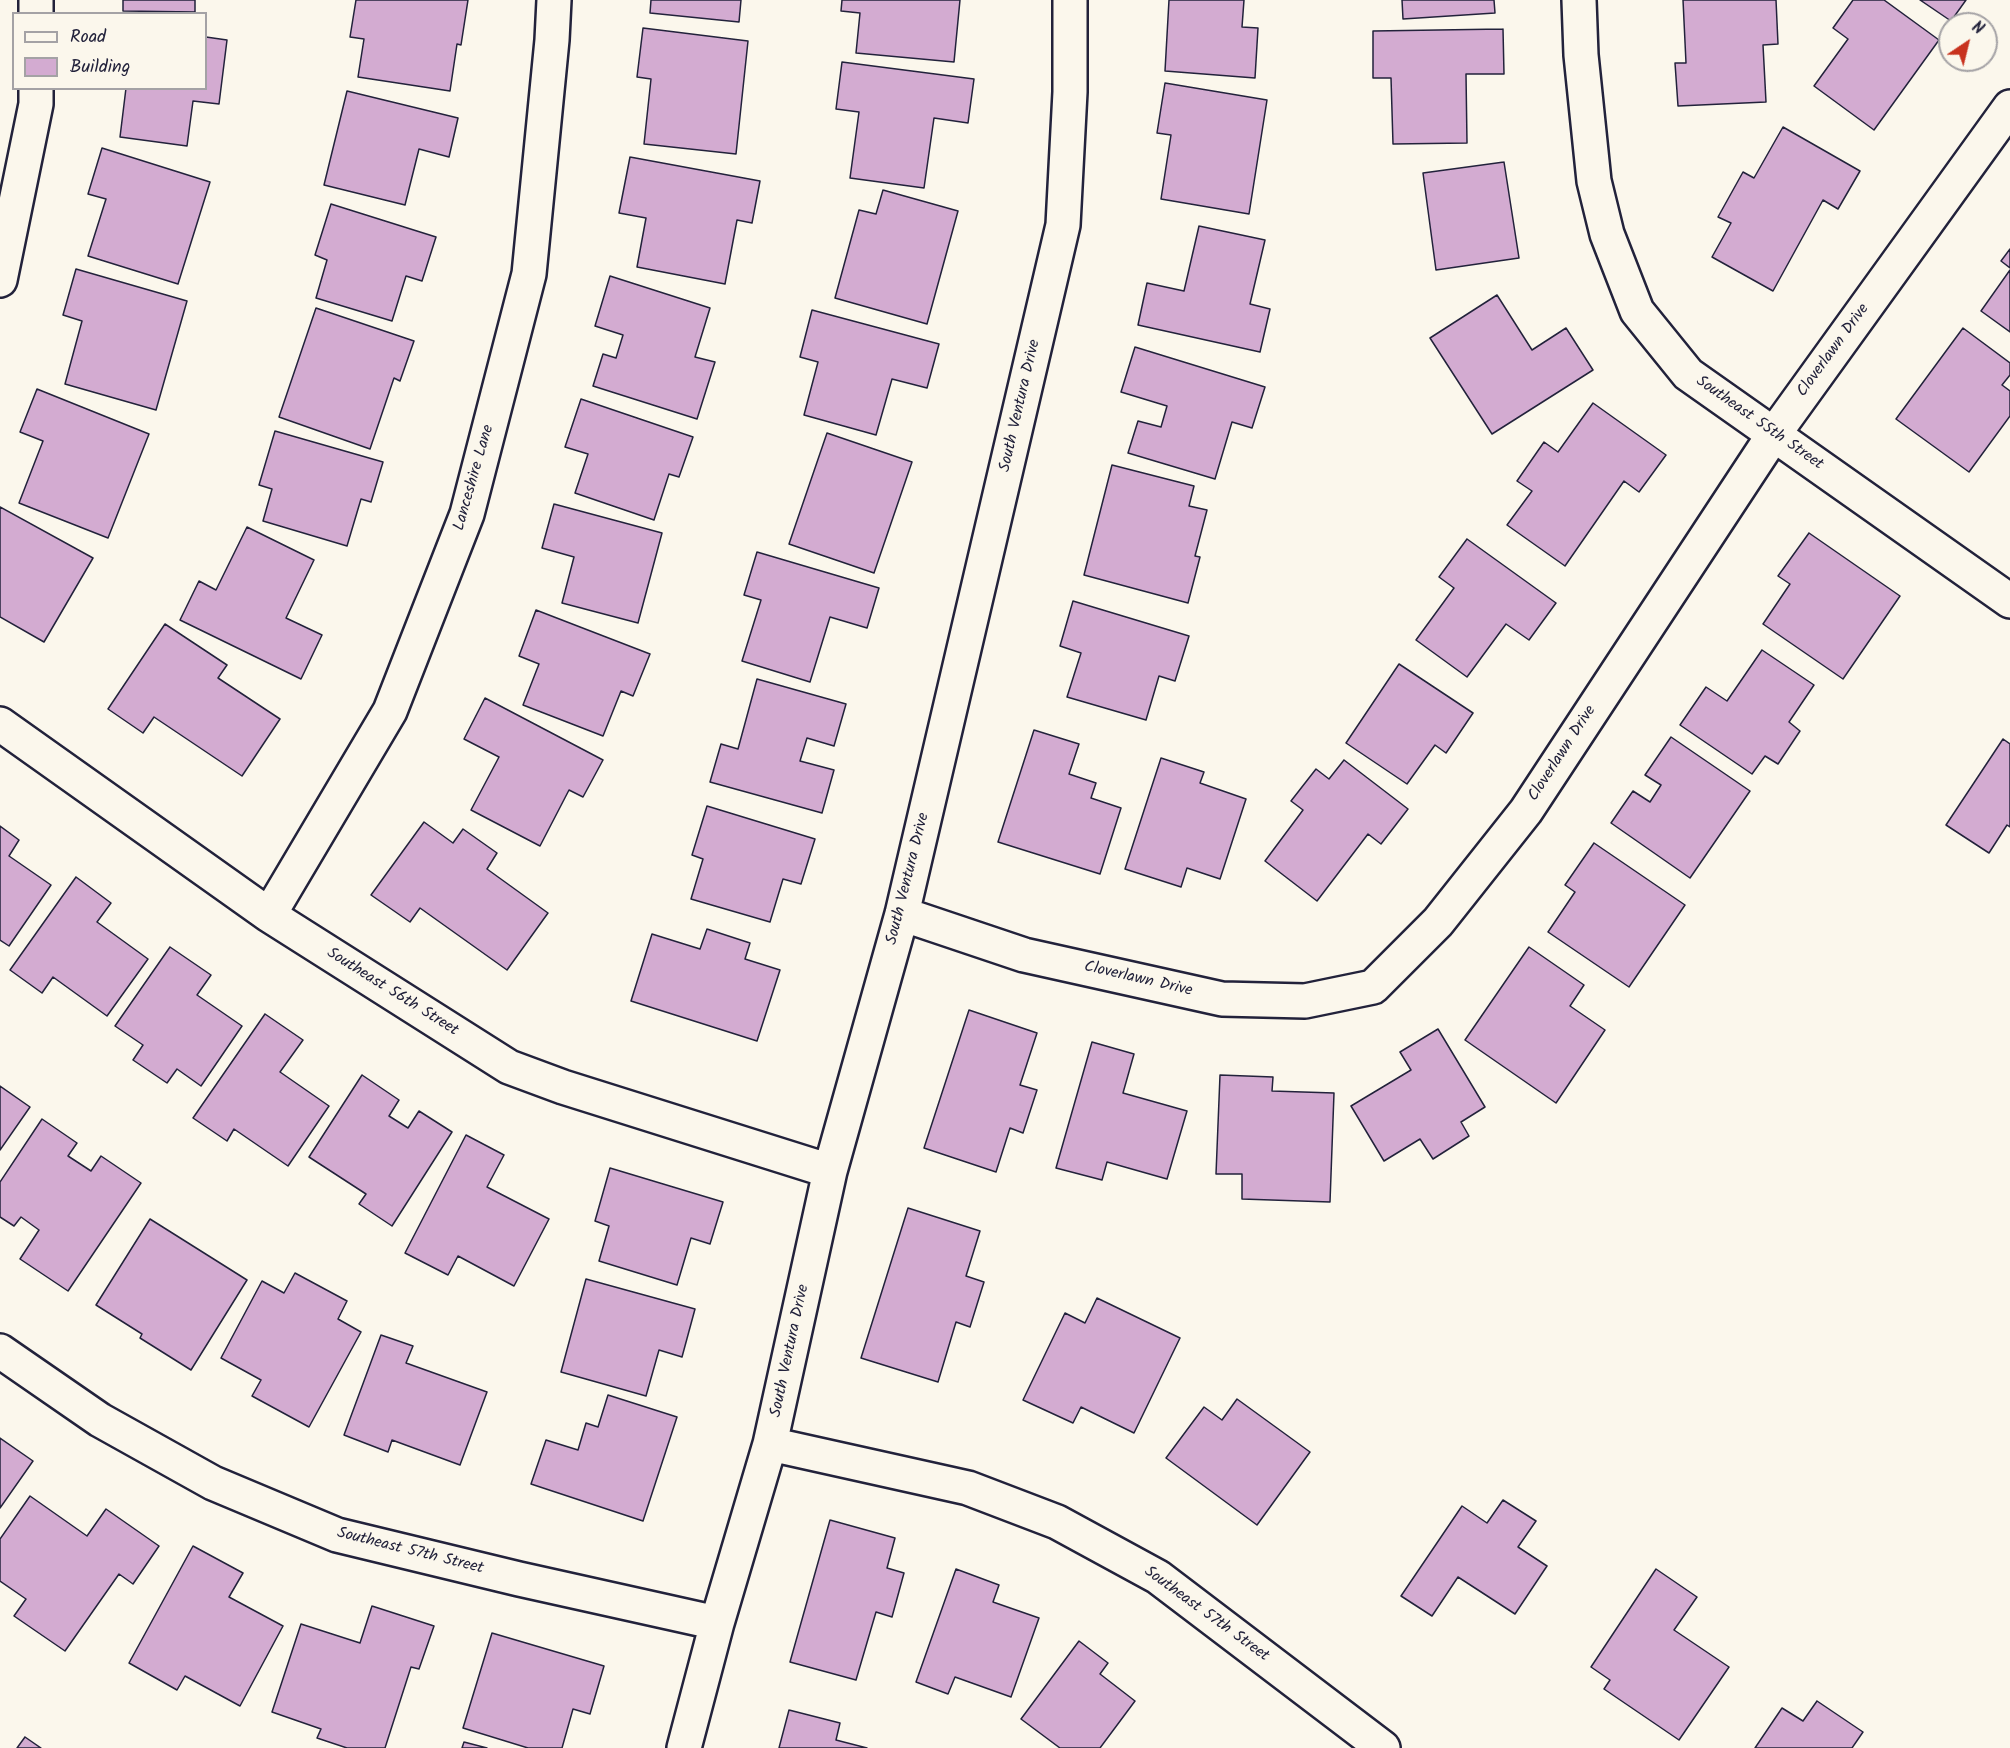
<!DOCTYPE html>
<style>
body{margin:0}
#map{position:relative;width:2010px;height:1748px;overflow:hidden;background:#fbf7ec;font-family:Kalam,sans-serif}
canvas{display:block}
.legend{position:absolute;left:12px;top:12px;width:195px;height:78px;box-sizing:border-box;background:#fbf7ec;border:2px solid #a4a2a5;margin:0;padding:8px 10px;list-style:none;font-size:18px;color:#22223b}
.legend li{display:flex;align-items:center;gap:12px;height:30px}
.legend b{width:30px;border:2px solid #a4a2a5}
.north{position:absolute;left:1938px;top:12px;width:60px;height:60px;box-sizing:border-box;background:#fbf7ec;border:2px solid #a4a2a5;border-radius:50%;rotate:35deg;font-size:16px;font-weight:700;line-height:24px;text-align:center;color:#22223b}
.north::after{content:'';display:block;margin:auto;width:21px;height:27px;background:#c8321e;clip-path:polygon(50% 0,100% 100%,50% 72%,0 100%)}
</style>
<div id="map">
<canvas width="2010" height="1748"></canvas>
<ul class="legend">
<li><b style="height:8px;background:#fbf7ec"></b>Road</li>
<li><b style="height:16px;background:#d3abd1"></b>Building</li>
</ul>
<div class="north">N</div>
</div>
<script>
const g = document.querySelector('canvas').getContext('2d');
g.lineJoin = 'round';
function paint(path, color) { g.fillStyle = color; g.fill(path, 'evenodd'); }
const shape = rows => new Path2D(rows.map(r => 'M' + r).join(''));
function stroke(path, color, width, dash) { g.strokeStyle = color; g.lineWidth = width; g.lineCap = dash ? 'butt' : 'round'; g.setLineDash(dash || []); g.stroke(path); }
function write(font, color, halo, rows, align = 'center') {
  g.font = font + ' Kalam,sans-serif'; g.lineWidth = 4.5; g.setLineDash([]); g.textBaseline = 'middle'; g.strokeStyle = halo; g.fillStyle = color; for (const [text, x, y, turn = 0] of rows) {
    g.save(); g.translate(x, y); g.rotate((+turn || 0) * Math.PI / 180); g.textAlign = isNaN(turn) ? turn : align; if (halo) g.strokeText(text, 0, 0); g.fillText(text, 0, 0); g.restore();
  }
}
const building = shape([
 [123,0,195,0,195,12,123,11,123,0],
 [356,0,468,0,461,45,457,44,450,91,358,77,364,39,350,37,356,0],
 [651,0,741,0,739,22,650,13,651,0],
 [842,0,960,0,954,62,856,53,860,13,841,11,842,0],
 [1169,0,1244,0,1242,27,1258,28,1255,78,1165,71,1169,0],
 [1402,0,1494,0,1495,13,1403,19,1402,0],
 [1683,0,1776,0,1778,44,1763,45,1766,102,1678,106,1675,63,1686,63,1683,0],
 [1853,0,1884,0,1939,40,1874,130,1814,86,1848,39,1833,28,1853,0],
 [1920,0,1966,0,1951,21,1920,0],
 [643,28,748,41,736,154,644,144,651,79,637,77,643,28],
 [1503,29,1504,74,1466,74,1467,143,1393,144,1391,78,1373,78,1373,31,1503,29],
 [206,37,227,40,219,104,193,101,187,146,120,137,126,88,206,88,206,37],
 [842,62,974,79,968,123,934,118,924,188,850,178,859,112,836,109,842,62],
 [1165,83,1267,100,1249,214,1161,199,1171,135,1157,133,1165,83],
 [347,91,458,118,449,157,419,149,405,205,324,185,347,91],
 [1783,127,1860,171,1838,209,1823,200,1773,291,1712,257,1731,223,1718,217,1743,172,1754,178,1783,127],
 [102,148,210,182,178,284,88,256,106,199,88,194,102,148],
 [630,157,760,181,752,223,737,220,725,284,637,267,646,218,619,213,630,157],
 [1504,162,1519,258,1436,270,1423,173,1504,162],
 [883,190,958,211,927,324,835,298,859,210,876,214,883,190],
 [331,204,436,237,422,281,406,276,392,321,316,298,327,260,315,255,331,204],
 [1199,226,1265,240,1250,304,1270,309,1260,352,1138,325,1147,283,1184,291,1199,226],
 [2010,249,2010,268,2001,261,2010,249],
 [76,269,187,301,156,410,65,384,82,321,63,315,76,269],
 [2010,270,2010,332,1981,311,2010,270],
 [610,276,710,308,695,357,715,362,697,419,593,386,603,354,616,358,623,335,595,326,610,276],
 [1497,295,1532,350,1566,328,1593,370,1492,434,1430,338,1497,295],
 [316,308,414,341,400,381,394,378,370,449,279,417,316,308],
 [812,310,939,344,927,388,892,379,876,435,804,415,818,362,800,357,812,310],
 [1963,328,2010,363,2010,375,2002,385,2010,391,2010,416,1969,472,1896,419,1963,328],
 [1135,347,1265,387,1252,428,1232,422,1215,479,1128,453,1138,421,1161,427,1167,406,1121,392,1135,347],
 [37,389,149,434,108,538,19,503,43,441,20,432,37,389],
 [581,399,693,437,679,477,669,474,654,520,575,493,588,454,565,447,581,399],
 [1593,403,1666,455,1639,492,1624,481,1565,566,1507,525,1532,491,1517,481,1544,442,1558,452,1593,403],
 [275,431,383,462,371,502,361,499,347,546,263,521,272,489,259,485,275,431],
 [827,433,912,462,874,573,789,544,827,433],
 [1112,465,1194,486,1189,506,1207,510,1195,556,1200,557,1188,603,1084,575,1112,465],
 [554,504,662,533,638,623,562,603,574,557,542,548,554,504],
 [0,507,93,558,44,642,0,617,0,507],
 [247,527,314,560,286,618,322,635,301,679,180,620,199,581,216,590,247,527],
 [1809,533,1900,596,1843,679,1763,624,1790,584,1778,576,1809,533],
 [1467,539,1556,603,1529,640,1506,624,1467,677,1416,640,1454,588,1439,577,1467,539],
 [757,552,879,588,867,628,830,617,810,682,742,661,761,600,744,595,757,552],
 [1073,601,1189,636,1175,681,1159,676,1146,720,1067,697,1081,653,1060,646,1073,601],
 [536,610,650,654,633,696,621,691,603,736,523,705,539,664,519,656,536,610],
 [165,624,227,665,218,678,280,719,242,776,154,717,143,733,108,709,165,624],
 [1762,650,1814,685,1789,722,1800,731,1778,764,1765,756,1752,774,1680,725,1706,687,1727,701,1762,650],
 [1399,664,1473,713,1446,753,1435,745,1407,784,1346,743,1399,664],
 [757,679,846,704,834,746,807,738,800,761,834,770,822,813,710,782,721,744,738,749,757,679],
 [485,698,603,760,583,797,569,790,540,846,471,810,499,757,464,739,485,698],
 [1034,730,1079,744,1069,774,1096,783,1091,798,1121,808,1100,874,998,842,1034,730],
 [1671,737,1750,791,1690,878,1611,823,1633,791,1650,802,1661,785,1645,775,1671,737],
 [2003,739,2010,744,2010,827,2007,825,1989,853,1946,825,2003,739],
 [1161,758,1204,772,1200,783,1246,799,1220,879,1187,868,1181,887,1125,869,1161,758],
 [1344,760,1408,809,1381,844,1368,834,1317,901,1265,861,1303,810,1291,801,1316,769,1329,779,1344,760],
 [707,806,815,839,801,884,783,879,770,922,691,899,703,859,692,855,707,806],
 [424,822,453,843,463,829,497,853,487,869,548,913,507,970,420,908,410,922,371,895,424,822],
 [0,826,19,840,9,856,51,885,9,946,0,940,0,826],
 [1594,843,1685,905,1629,987,1548,932,1575,892,1565,885,1594,843],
 [76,877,111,903,97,922,148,959,107,1016,53,977,42,993,10,970,76,877],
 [707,929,750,943,745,959,780,970,757,1041,631,1001,652,934,700,949,707,929],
 [170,947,211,975,197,995,242,1026,201,1086,177,1069,167,1083,133,1060,143,1045,115,1026,170,947],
 [1529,947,1584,985,1570,1006,1605,1030,1556,1103,1465,1040,1529,947],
 [969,1010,1037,1033,1020,1085,1037,1090,1023,1133,1010,1128,996,1172,924,1148,969,1010],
 [265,1014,303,1040,280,1072,329,1106,288,1166,234,1129,227,1141,193,1118,265,1014],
 [1438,1029,1485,1107,1461,1122,1469,1136,1433,1159,1420,1139,1384,1161,1351,1106,1411,1070,1400,1052,1438,1029],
 [1092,1042,1134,1054,1123,1093,1187,1111,1167,1179,1107,1162,1102,1180,1056,1168,1092,1042],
 [362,1075,399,1100,389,1116,408,1128,419,1111,452,1132,392,1226,359,1204,366,1194,309,1157,362,1075],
 [1220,1075,1273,1077,1272,1091,1334,1093,1330,1202,1242,1199,1242,1174,1216,1174,1220,1075],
 [0,1086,30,1107,0,1150,0,1086],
 [42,1119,77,1143,68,1156,91,1171,101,1156,141,1183,68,1291,20,1259,39,1230,21,1217,14,1226,0,1217,0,1182,42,1119],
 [466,1135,504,1155,487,1187,549,1219,514,1286,458,1256,448,1275,405,1253,466,1135],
 [610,1168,723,1202,710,1244,691,1238,677,1285,599,1261,609,1226,595,1221,610,1168],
 [908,1208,980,1231,966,1276,984,1282,970,1327,956,1322,938,1382,861,1358,908,1208],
 [150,1219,247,1280,191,1370,140,1338,142,1334,96,1305,150,1219],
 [295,1273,347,1301,338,1319,361,1332,309,1427,252,1396,261,1380,221,1358,262,1281,284,1293,295,1273],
 [586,1279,695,1309,682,1357,659,1350,646,1396,561,1372,586,1279],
 [1097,1298,1180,1338,1134,1433,1081,1407,1073,1423,1023,1400,1065,1313,1085,1323,1097,1298],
 [381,1335,413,1346,406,1363,487,1392,460,1465,392,1440,388,1452,344,1435,381,1335],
 [608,1395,677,1417,643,1521,531,1484,546,1440,578,1450,586,1423,598,1427,608,1395],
 [1237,1399,1310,1452,1257,1525,1166,1458,1204,1407,1222,1420,1237,1399],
 [0,1438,33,1461,0,1508,0,1438],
 [30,1496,87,1536,106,1509,159,1546,133,1584,119,1574,65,1651,14,1616,26,1599,0,1581,0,1539,30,1496],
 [1503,1500,1536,1521,1518,1547,1547,1566,1515,1614,1458,1577,1432,1616,1401,1596,1462,1506,1487,1523,1503,1500],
 [830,1520,895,1538,887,1568,904,1573,892,1617,876,1612,856,1680,790,1662,830,1520],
 [193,1546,243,1573,229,1597,283,1626,240,1706,185,1676,177,1690,129,1663,193,1546],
 [956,1569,999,1585,993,1602,1039,1618,1011,1697,955,1677,948,1694,916,1682,956,1569],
 [1656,1569,1697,1597,1674,1630,1729,1667,1679,1740,1604,1689,1610,1680,1591,1667,1656,1569],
 [372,1606,434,1626,419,1669,411,1667,385,1748,347,1748,317,1738,321,1729,272,1712,301,1624,360,1643,372,1606],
 [492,1633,604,1666,590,1714,573,1709,562,1748,528,1748,463,1728,492,1633],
 [1079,1641,1108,1663,1100,1674,1135,1701,1100,1748,1060,1748,1021,1719,1079,1641],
 [1817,1701,1863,1732,1852,1748,1755,1748,1782,1708,1803,1721,1817,1701],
 [789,1710,840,1723,836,1740,867,1748,779,1748,789,1710],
 [25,1737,41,1748,17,1748,25,1737],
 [464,1742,487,1748,462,1748,464,1742]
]);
paint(building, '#d3abd1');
stroke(building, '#22223b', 1.5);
const minor = shape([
 [36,0,36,14],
 [1579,0,1581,55,1594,181,1607,234,1637,311,1688,374,2010,601],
 [0,280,36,104,36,88],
 [0,724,269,915,509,1067,563,1087,830,1171],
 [902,914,1024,955,1222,999,1305,1001,1373,987,1438,922,1526,811,1774,434,2010,107],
 [269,915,390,711,467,514,529,274,552,40,554,0],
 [0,1351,100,1420,213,1483,337,1535,519,1579,717,1623],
 [770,1444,968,1488,1057,1522,1158,1577,1383,1748],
 [684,1748,717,1623,770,1444,830,1171,902,914,1063,225,1070,92,1070,0]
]);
stroke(minor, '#22223b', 38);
stroke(minor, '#fbf7ec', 33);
write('16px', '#22223b', '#fbf7ec', [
 ["Cloverlawn Drive",1834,351,-54],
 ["South Ventura Drive",1021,406,-77],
 ["Southeast 55th Street",1759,424,35],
 ["Lanceshire Lane",475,478,-74],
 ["Cloverlawn Drive",1563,754,-57],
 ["South Ventura Drive",909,879,-76],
 ["Cloverlawn Drive",1138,980,13],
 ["Southeast 56th Street",392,993,32],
 ["South Ventura Drive",791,1351,-78],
 ["Southeast 57th Street",410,1552,14],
 ["Southeast 57th Street",1206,1615,36]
]);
</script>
